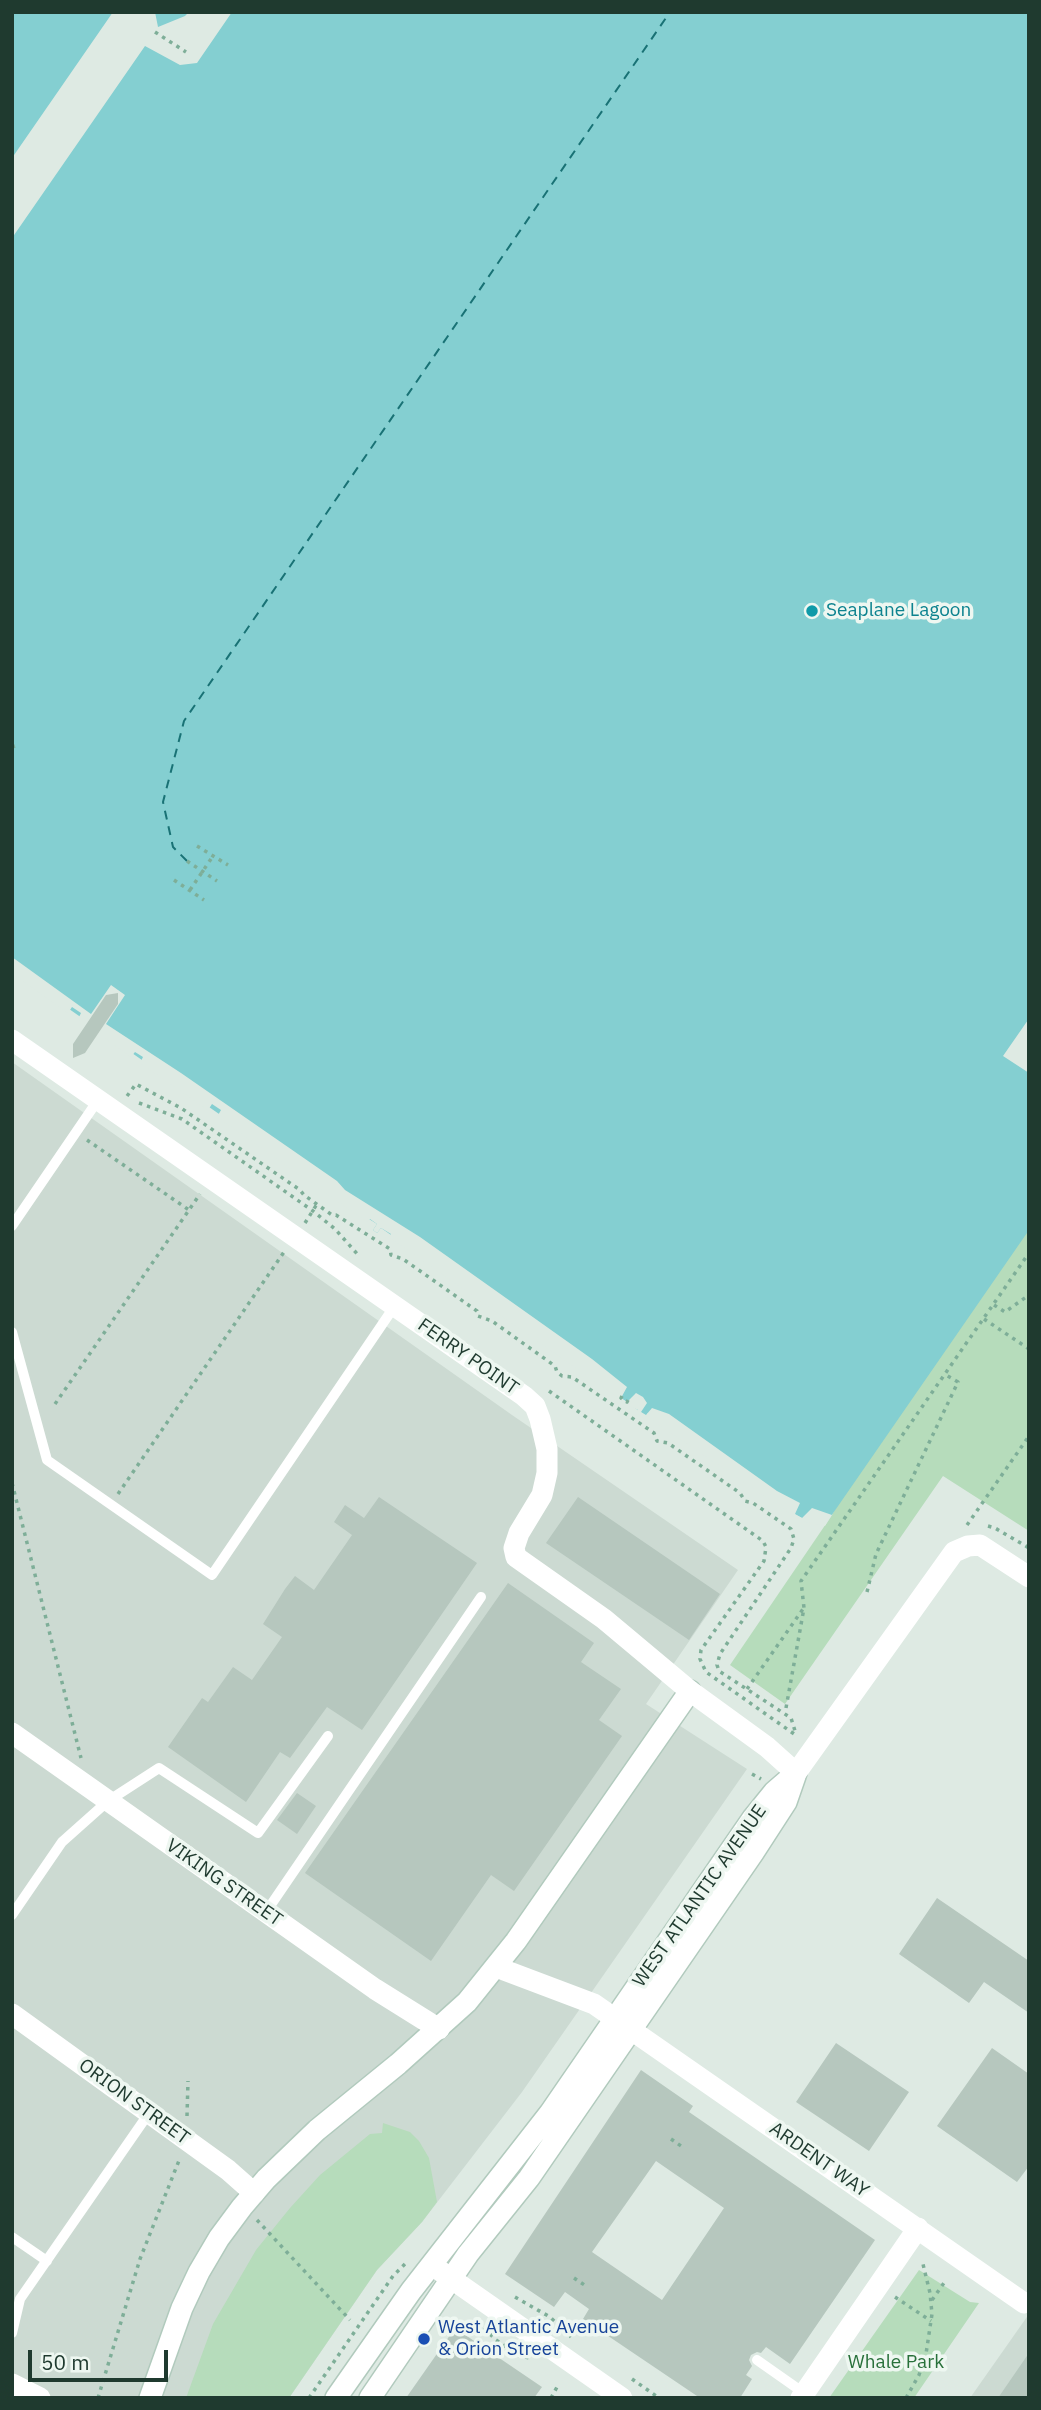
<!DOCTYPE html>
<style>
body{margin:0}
#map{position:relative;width:1041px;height:2410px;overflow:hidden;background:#deeae3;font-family:"IBM Plex Sans",sans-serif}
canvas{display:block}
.frame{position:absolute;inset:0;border:14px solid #1f3a2f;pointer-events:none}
.scale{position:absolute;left:28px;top:2350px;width:140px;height:32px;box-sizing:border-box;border:4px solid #1f3a2f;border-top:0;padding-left:9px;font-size:21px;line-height:24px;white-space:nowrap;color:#1f3a2f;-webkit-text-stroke:5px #eef7f1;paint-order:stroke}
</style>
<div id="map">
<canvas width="1041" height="2410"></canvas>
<div class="frame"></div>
<div class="scale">50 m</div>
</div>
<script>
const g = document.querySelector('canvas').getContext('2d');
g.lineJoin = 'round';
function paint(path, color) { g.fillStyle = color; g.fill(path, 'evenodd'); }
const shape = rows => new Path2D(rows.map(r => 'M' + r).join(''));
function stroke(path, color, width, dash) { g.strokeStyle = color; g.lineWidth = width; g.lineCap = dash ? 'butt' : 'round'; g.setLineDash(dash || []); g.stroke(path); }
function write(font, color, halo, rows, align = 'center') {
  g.font = font + ' "IBM Plex Sans",sans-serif'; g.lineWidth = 7; g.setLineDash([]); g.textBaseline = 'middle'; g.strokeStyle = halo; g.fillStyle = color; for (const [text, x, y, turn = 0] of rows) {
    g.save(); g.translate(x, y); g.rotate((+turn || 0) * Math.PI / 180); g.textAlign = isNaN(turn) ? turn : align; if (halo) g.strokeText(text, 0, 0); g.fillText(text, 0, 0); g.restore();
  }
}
paint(shape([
 [12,1062,512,1415,738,1570,646,1704,747,1769,522,2092,422,2222,377,2270,289,2398,12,2398],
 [1029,2314,1029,2398,970,2398]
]), '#ccdad2');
paint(shape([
 [1029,1151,1029,1531,943,1476,785,1704,730,1665,832,1515],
 [383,2123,410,2132,419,2141,429,2158,437,2202,422,2222,377,2270,289,2398,186,2398,213,2324,256,2250,290,2208,320,2175,370,2134,382,2133],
 [919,2270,970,2302,979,2303,914,2398,829,2398]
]), '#b6dcbb');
paint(shape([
 [12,12,1029,12,1029,1230,827,1522,802,1518,794,1514,648,1413,646,1416,621,1398,622,1395,381,1228,377,1233,373,1230,377,1224,369,1219,12,969]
]), '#84cfd1');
paint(shape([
 [113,12,155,12,158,27,185,16,189,12,232,12,197,63,180,65,145,46,12,238,12,158],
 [12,957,91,1014,111,985,125,995,106,1024,181,1073,337,1181,345,1190,420,1237,592,1359,627,1387,621,1398,627,1402,636,1393,643,1397,647,1403,641,1412,646,1415,652,1408,669,1414,777,1491,800,1503,795,1514,802,1518,812,1508,832,1515,825,1526,801,1521,649,1418,645,1419,638,1414,638,1410,619,1401,617,1397,389,1237,391,1234,381,1228,377,1233,373,1230,377,1224,370,1219,367,1222,217,1117,221,1110,212,1104,208,1110,140,1063,143,1057,135,1052,131,1057,78,1019,81,1013,72,1007,68,1013,12,973],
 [1028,1020,1029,1021,1029,1073,1003,1056]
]), '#deeae3');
stroke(shape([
 [187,861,173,847,163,802,184,721,670,12]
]), '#197275', 2, [9, 7]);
paint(shape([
 [118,993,118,1004,85,1053,73,1058,73,1044,106,995],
 [379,1497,477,1563,362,1730,327,1707,290,1758,280,1752,246,1802,168,1747,202,1698,208,1702,233,1667,252,1680,282,1637,263,1624,285,1589,295,1576,314,1590,352,1535,334,1522,345,1505,364,1518],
 [578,1497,720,1594,689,1640,546,1543],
 [508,1583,594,1643,581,1662,621,1689,599,1720,622,1736,514,1891,491,1875,431,1961,305,1873],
 [297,1793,316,1806,297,1834,277,1820],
 [937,1898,1029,1961,1029,2013,984,1982,969,2003,899,1954],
 [836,2043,909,2092,869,2151,796,2102],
 [992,2048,1029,2074,1029,2166,1017,2182,937,2126],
 [641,2070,693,2106,689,2112,875,2240,790,2364,766,2347,761,2353,757,2352,751,2355,749,2360,752,2366,746,2375,752,2379,740,2398,700,2398,583,2319,589,2309,565,2292,554,2307,505,2274],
 [656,2161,724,2208,662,2300,592,2252],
 [455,2328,542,2387,534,2398,406,2398],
 [1029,2353,1029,2398,998,2398]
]), '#b6c7be');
const secondary = shape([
 [150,2398,182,2308,199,2272,219,2238,242,2207,266,2179,317,2130,398,2064,467,2002,516,1941,690,1691],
 [336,2398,411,2291,550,2113,753,1818,774,1792,796,1773],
 [370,2398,468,2254,529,2178,753,1853,786,1802,795,1776]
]);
stroke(secondary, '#b1cabd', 24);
stroke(shape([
 [155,32,186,52],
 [12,747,15,746],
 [197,846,228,865],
 [187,861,217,881],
 [174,880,204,900],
 [190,890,213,856],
 [127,1096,136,1084,181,1108,300,1190,304,1195,332,1215,336,1215,390,1249,391,1255,403,1259,477,1311,478,1316,492,1321,555,1366,557,1372,562,1376,572,1377,654,1433,657,1441,668,1443,740,1493,745,1501,753,1503,791,1529,794,1539,791,1548,720,1654,717,1665,719,1671,791,1718,796,1734],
 [139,1103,182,1119,313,1211,335,1229,360,1257],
 [87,1140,189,1210],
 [305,1223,317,1204],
 [994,1305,1005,1312,1029,1295],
 [984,1319,1029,1349],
 [549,1391,763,1541,766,1547,764,1561,701,1650,700,1659,706,1672,797,1736],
 [622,1396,621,1398,627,1402,628,1400],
 [55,1404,200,1194],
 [12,1483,81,1758],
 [118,1494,284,1252],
 [967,1525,1029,1436],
 [988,1526,995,1528,1029,1548],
 [867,1592,876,1554,958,1382,946,1375],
 [747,1689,803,1609],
 [786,1708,804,1608,801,1581,1029,1253],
 [752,1774,761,1779],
 [187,2116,188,2081],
 [671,2139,684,2148],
 [257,2220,350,2320],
 [574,2278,586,2286],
 [515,2297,550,2317,571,2337],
 [895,2297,931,2321],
 [932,2300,946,2280],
 [484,2328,496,2340,520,2356,529,2358],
 [632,2379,659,2398],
 [98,2398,140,2259,180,2158],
 [309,2398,393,2276,408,2261],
 [551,2398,557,2387],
 [906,2398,919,2375,926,2354,932,2314,930,2293,922,2260]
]), '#7eae98', 3.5, [3.5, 5]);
stroke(shape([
 [12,1226,98,1100],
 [12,1332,47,1460,212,1575,394,1307],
 [266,1912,481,1597],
 [12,1915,62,1842,108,1801,159,1768,258,1833,328,1736],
 [12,2237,47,2261],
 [12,2333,20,2299,149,2113],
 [757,2360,804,2393]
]), '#fff', 10);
stroke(shape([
 [12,1040,524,1396,535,1406,540,1419,547,1449,547,1473,542,1495,519,1533,514,1548,516,1557,604,1619,690,1691,767,1747,796,1773,954,1552,968,1546,980,1545,1029,1577],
 [12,1733,375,1989,439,2029],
 [496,1967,594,2004,1024,2303],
 [12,2014,228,2170,254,2193],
 [436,2268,622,2398],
 [12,2384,40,2398],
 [801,2398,918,2228]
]), '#fff', 21);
stroke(secondary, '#fff', 21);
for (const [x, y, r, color] of [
 [812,611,7,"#0f9aa8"],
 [424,2339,7,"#1a4fb4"]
]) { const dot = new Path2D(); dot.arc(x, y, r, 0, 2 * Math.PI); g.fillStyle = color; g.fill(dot); stroke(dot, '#eef7f1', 2.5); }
write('19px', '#0d838f', '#eef7f1', [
 ["Seaplane Lagoon",826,611]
], 'left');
write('19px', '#1f3a2f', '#eef7f1', [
 ["FERRY POINT",468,1357,35],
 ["VIKING STREET",224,1883,35],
 ["WEST ATLANTIC AVENUE",700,1896,-55],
 ["ORION STREET",134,2102,36],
 ["ARDENT WAY",819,2160,35]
]);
write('19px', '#164399', '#eef7f1', [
 ["West Atlantic Avenue",438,2328],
 ["& Orion Street",438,2350]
], 'left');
write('19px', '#29713b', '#eef7f1', [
 ["Whale Park",896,2363]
]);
</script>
